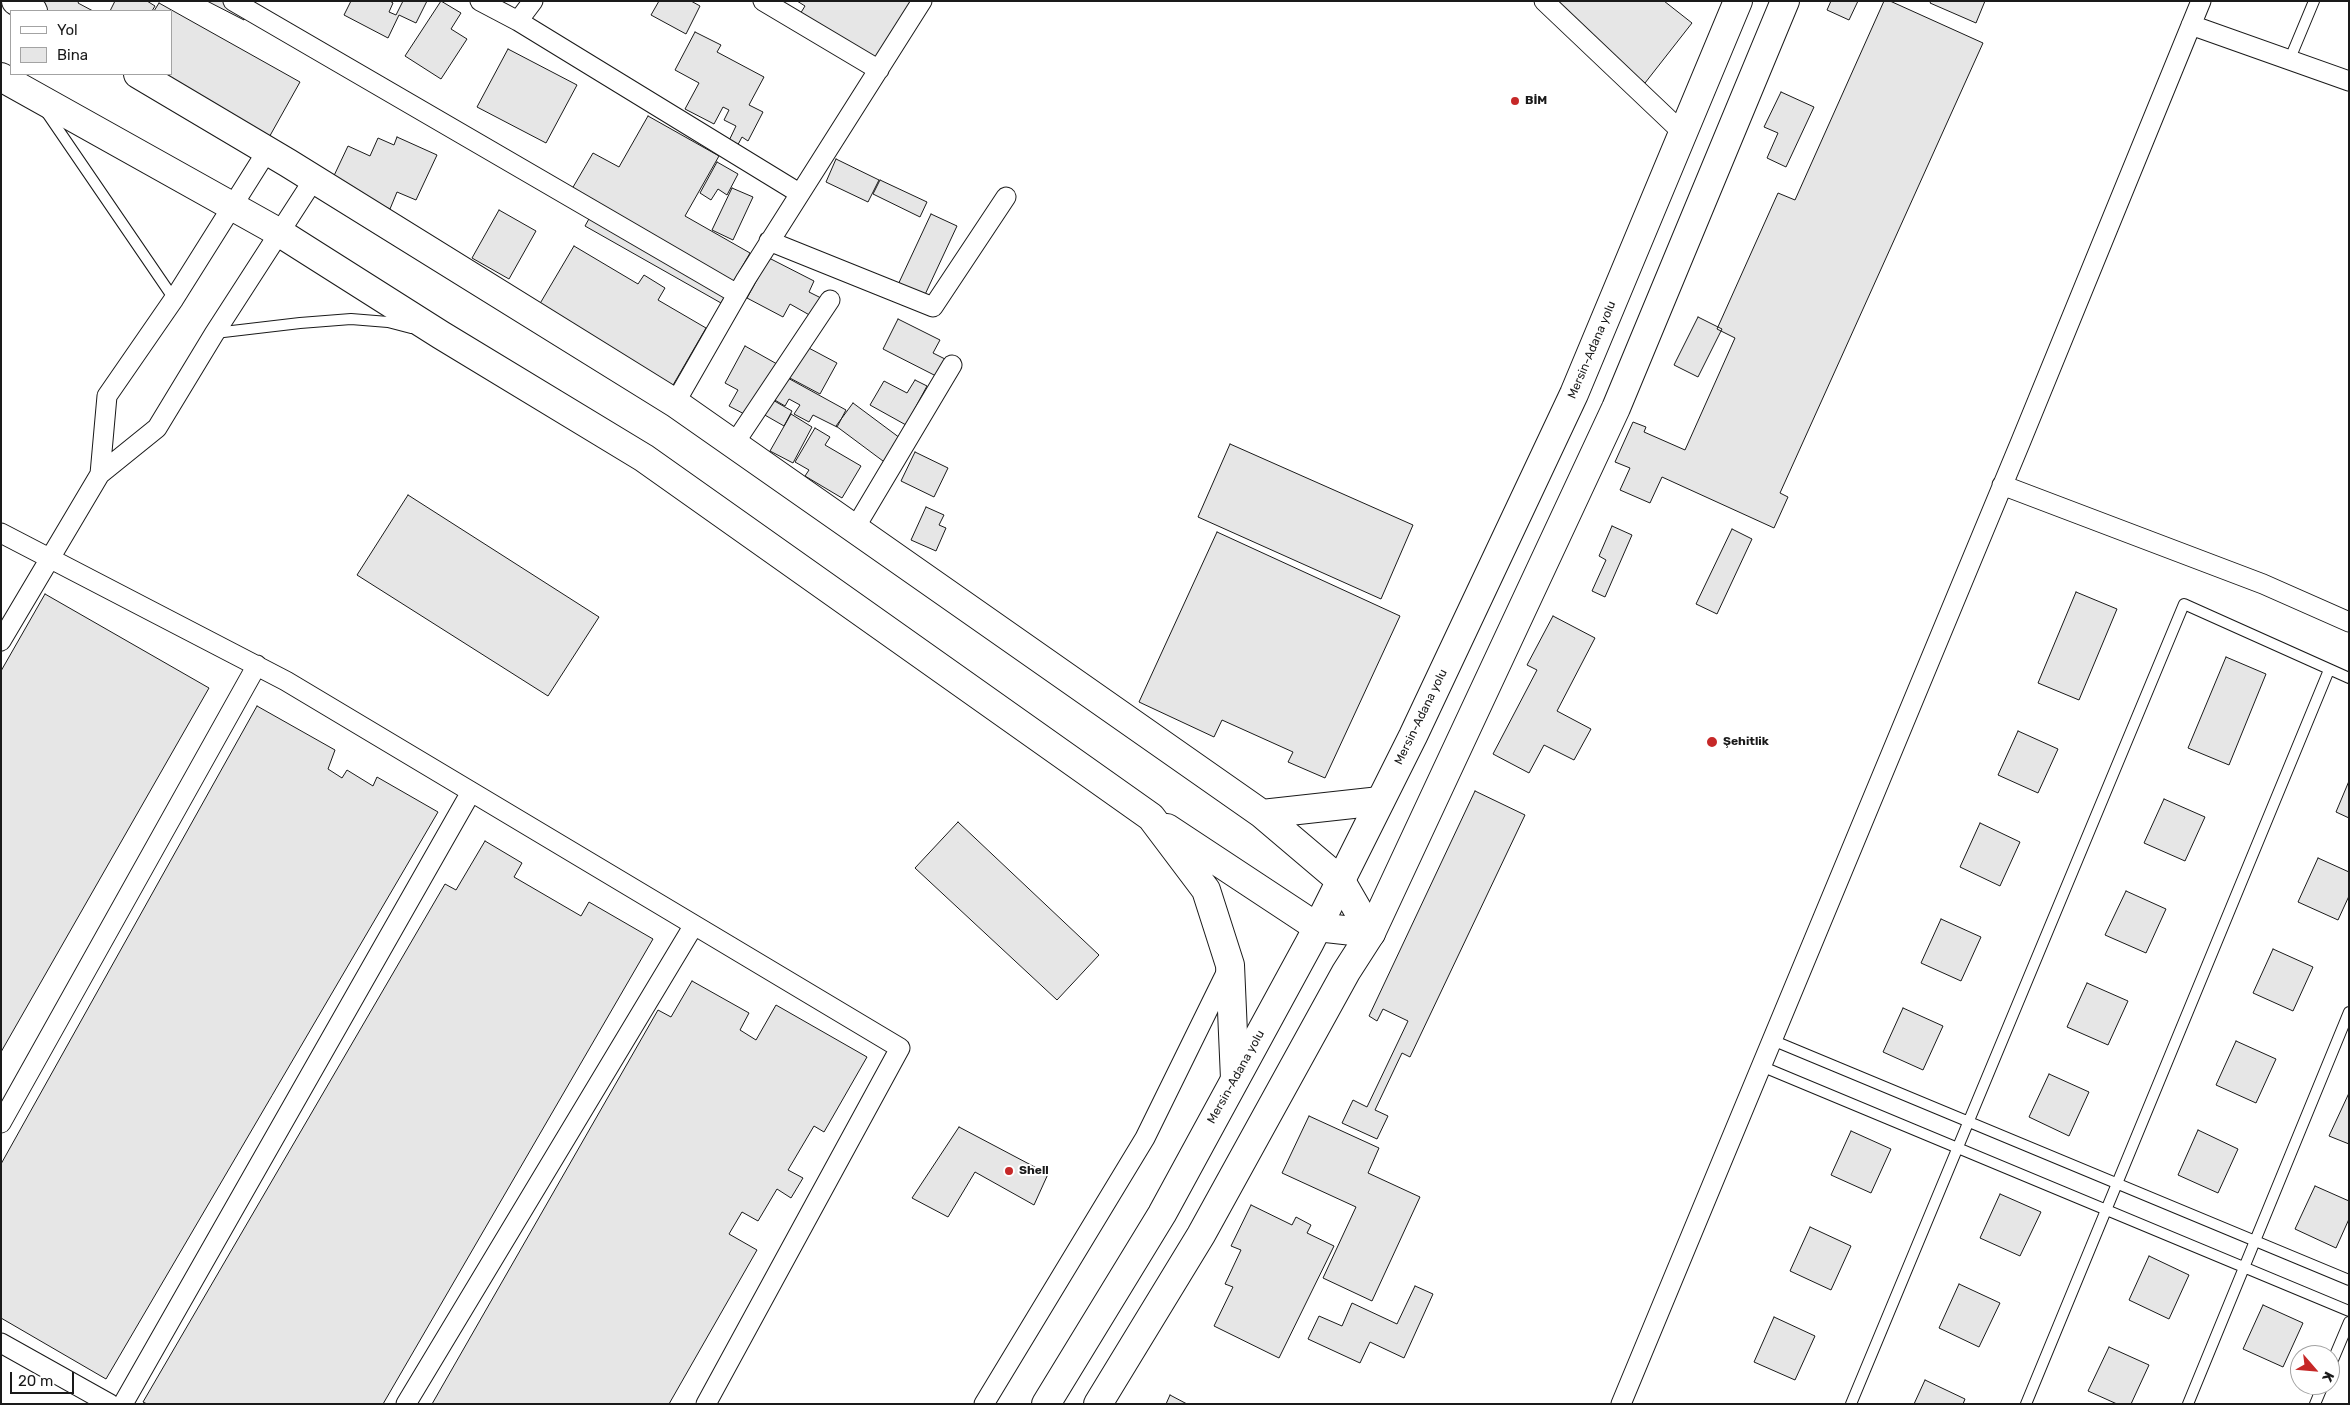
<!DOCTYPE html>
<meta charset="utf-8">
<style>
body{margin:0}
#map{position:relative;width:2350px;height:1405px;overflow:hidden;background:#fff;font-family:Rubik,sans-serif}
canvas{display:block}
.frame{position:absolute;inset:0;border:2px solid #1a1a1a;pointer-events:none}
.legend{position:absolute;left:10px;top:10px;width:162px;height:65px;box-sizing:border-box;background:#fff;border:1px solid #a3a3a3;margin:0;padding:6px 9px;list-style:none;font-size:15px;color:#1a1a1a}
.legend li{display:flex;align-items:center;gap:10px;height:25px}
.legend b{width:25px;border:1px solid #a3a3a3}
.north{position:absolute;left:2290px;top:1345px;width:50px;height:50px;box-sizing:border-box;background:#fff;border:1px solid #a3a3a3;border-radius:50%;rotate:117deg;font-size:14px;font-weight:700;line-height:20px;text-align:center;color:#1a1a1a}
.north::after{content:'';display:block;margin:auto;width:18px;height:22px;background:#c62828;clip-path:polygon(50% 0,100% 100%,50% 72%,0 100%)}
.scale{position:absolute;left:10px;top:1372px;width:64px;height:22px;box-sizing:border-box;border:2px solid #1a1a1a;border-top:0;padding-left:6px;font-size:15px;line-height:18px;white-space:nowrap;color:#1a1a1a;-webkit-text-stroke:4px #fff;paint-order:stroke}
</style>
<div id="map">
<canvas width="2350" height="1405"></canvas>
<div class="frame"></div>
<ul class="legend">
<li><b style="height:6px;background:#fff"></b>Yol</li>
<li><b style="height:14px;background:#e6e6e6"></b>Bina</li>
</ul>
<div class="north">K</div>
<div class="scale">20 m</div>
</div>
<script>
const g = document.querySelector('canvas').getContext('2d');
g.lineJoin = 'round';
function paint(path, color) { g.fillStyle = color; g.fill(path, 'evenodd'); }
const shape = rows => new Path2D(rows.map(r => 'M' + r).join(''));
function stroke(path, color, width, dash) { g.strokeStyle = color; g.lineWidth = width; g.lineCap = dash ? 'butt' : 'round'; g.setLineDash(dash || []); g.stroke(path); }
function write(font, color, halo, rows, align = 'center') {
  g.font = font + ' Rubik,sans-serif'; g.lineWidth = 4; g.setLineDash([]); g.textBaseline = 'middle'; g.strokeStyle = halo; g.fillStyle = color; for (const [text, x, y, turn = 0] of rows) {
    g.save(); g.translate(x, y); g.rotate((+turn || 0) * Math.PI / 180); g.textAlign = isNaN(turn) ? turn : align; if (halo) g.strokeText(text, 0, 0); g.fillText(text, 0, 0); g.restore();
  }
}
const building = shape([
 [22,1,79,1,78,3,93,11,40,11,22,1],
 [115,1,147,1,155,6,152,11,110,11,115,1],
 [207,1,253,1,244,20,207,1],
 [351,1,390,1,393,3,389,12,396,15,403,1,427,1,416,23,399,15,388,38,344,15,351,1],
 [441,1,461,13,451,29,467,39,441,79,405,56,441,1],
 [659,1,691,1,700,6,686,34,651,15,659,1],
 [797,1,911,1,875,63,797,19,805,6,797,1],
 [1540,1,1664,1,1692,23,1645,83,1540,1],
 [1831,1,1858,1,1849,20,1827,10,1831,1],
 [1884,1,1890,1,1983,43,1780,493,1788,497,1774,528,1662,477,1650,503,1620,490,1630,468,1615,462,1633,422,1646,427,1644,432,1685,450,1735,338,1717,329,1778,193,1795,200,1884,1],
 [1931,1,1985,1,1976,23,1930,3,1931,1],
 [159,3,300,82,267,141,145,74,171,74,171,11,154,11,159,3],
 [695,32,721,45,717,52,764,77,749,105,763,112,748,141,742,137,734,152,726,147,736,126,724,120,729,110,723,107,714,124,685,109,699,83,675,70,695,32],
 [508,49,577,85,546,143,477,107,508,49],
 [1781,92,1814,107,1786,167,1767,158,1778,133,1764,127,1781,92],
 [648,116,719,156,685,216,750,253,721,303,585,226,595,208,569,194,593,153,619,167,648,116],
 [397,137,437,155,416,200,397,192,390,209,331,182,348,146,370,156,378,138,394,145,397,137],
 [836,159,879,180,868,202,826,182,836,159],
 [717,162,738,174,727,195,718,189,711,200,700,193,717,162],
 [880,180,927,202,920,217,873,194,880,180],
 [732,188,753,197,733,240,712,230,732,188],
 [499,210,536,231,509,279,472,258,499,210],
 [931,214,957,226,922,301,896,289,931,214],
 [574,246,638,284,644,275,665,288,658,300,706,328,669,392,535,312,574,246],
 [769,258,814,281,809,292,823,299,813,317,790,304,783,317,747,298,769,258],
 [1698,317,1722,329,1698,377,1674,365,1698,317],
 [898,319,940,340,933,353,947,360,938,377,883,349,898,319],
 [745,346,777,364,748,416,729,406,738,390,725,383,745,346],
 [805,346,837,363,820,394,788,377,805,346],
 [786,377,846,410,837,427,813,415,809,422,794,414,800,405,789,399,785,406,773,399,786,377],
 [915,380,927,386,906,425,870,405,884,381,907,393,915,380],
 [771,399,792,411,784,426,763,414,771,399],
 [853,403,904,441,887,464,836,426,853,403],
 [791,414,812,427,793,463,770,451,791,414],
 [815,428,830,437,825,445,861,466,842,498,805,476,809,470,795,462,815,428],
 [1230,444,1413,525,1381,599,1198,517,1230,444],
 [915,452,948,468,934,497,901,481,915,452],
 [408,495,599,617,548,696,357,575,408,495],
 [926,507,944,515,939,525,946,528,936,551,911,540,926,507],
 [1612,526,1632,535,1605,597,1592,591,1606,560,1599,556,1612,526],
 [1732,529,1752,539,1717,614,1696,604,1732,529],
 [1217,532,1400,616,1325,778,1288,762,1293,752,1222,720,1214,737,1139,702,1217,532],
 [2076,592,2117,609,2079,700,2038,683,2076,592],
 [45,594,209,688,1,1052,1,671,45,594],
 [1553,616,1595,638,1557,711,1591,729,1574,760,1544,745,1529,773,1493,754,1537,670,1527,665,1553,616],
 [2226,657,2266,674,2229,765,2188,748,2226,657],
 [257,706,335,750,328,769,342,778,347,770,373,786,377,777,438,812,106,1379,1,1318,1,1164,257,706],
 [2018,731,2058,749,2038,793,1998,775,2018,731],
 [2349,781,2349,818,2336,812,2349,781],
 [1475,791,1525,815,1410,1057,1402,1053,1375,1110,1388,1116,1377,1139,1342,1123,1353,1100,1367,1107,1408,1021,1383,1009,1377,1021,1369,1016,1475,791],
 [2164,799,2205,817,2185,861,2144,843,2164,799],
 [958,822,1099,955,1057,1000,915,868,958,822],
 [1980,823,2020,842,2000,886,1960,867,1980,823],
 [485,841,522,863,514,877,581,916,589,902,653,939,383,1404,147,1404,143,1402,445,884,456,890,485,841],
 [2318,858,2349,872,2349,896,2338,920,2298,902,2318,858],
 [2126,891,2166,909,2146,953,2105,935,2126,891],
 [1941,919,1981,937,1961,981,1921,963,1941,919],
 [2273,949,2313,967,2293,1011,2253,993,2273,949],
 [692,981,749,1013,740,1030,756,1040,776,1005,867,1057,824,1132,814,1126,788,1170,803,1178,791,1198,777,1189,758,1221,742,1212,729,1234,757,1250,669,1404,432,1404,658,1010,671,1017,692,981],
 [2087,983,2128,1001,2108,1045,2067,1027,2087,983],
 [1903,1008,1943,1026,1923,1070,1883,1052,1903,1008],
 [2236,1041,2276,1059,2256,1103,2216,1085,2236,1041],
 [2049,1074,2089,1092,2069,1136,2029,1117,2049,1074],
 [2349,1093,2349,1144,2329,1136,2349,1093],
 [1309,1116,1379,1148,1368,1173,1420,1197,1372,1301,1323,1278,1356,1207,1282,1173,1309,1116],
 [959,1127,1048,1174,1034,1205,975,1172,948,1217,912,1198,959,1127],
 [2198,1130,2238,1149,2218,1193,2178,1175,2198,1130],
 [1851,1131,1891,1149,1871,1193,1831,1175,1851,1131],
 [2315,1186,2349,1201,2349,1219,2336,1248,2295,1229,2315,1186],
 [2000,1194,2041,1212,2020,1256,1980,1238,2000,1194],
 [1251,1205,1292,1225,1296,1217,1311,1225,1307,1233,1334,1246,1279,1358,1214,1326,1233,1287,1225,1284,1241,1250,1231,1246,1251,1205],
 [1810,1227,1851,1246,1831,1290,1790,1271,1810,1227],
 [2149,1256,2189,1275,2169,1319,2129,1300,2149,1256],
 [1959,1284,2000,1303,1979,1347,1939,1328,1959,1284],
 [1415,1286,1433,1294,1404,1358,1370,1342,1360,1363,1308,1339,1319,1316,1342,1326,1352,1303,1397,1324,1415,1286],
 [2263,1305,2303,1323,2283,1367,2243,1349,2263,1305],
 [1774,1317,1815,1336,1795,1380,1754,1362,1774,1317],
 [2109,1347,2149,1365,2131,1404,2117,1404,2088,1391,2109,1347],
 [1925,1380,1965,1399,1963,1404,1914,1404,1925,1380],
 [1170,1395,1187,1404,1166,1404,1170,1395]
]);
paint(building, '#e6e6e6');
stroke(building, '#1a1a1a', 1);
const service = shape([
 [2289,61,2314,1],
 [47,113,174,299],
 [215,333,300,323,351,319,388,322,411,328],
 [1772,1040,2349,1280],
 [1761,1066,2349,1311],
 [2330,1367,2349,1322],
 [1851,1404,2184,604,2349,678],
 [2026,1404,2329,670],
 [2188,1404,2349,1012],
 [2315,1404,2323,1385]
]);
const minor = shape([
 [233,1,737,294],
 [480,1,518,21,799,193],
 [763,1,879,70],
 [1544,1,1683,133],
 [518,21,533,1],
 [2191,25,2349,81],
 [769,241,933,307,1006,197],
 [675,403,746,279,922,1],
 [734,444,830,300],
 [100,474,107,396,174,299,267,151],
 [2002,485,2263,584,2349,622],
 [855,528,952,365],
 [1,533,286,681,900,1048,706,1404],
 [1,641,100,474,157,428,214,334,314,179],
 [1,1123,257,665],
 [1,1343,110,1404],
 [123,1404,471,792],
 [406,1404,694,925],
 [984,1404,1145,1138,1228,969],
 [1621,1404,2021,441,2201,1]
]);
const secondary = shape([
 [16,1,33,11],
 [138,74,288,163,675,403,1262,814,1380,801],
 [1,77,280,233,441,335,644,458,1151,817,1206,890,1230,965,1235,1079],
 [1262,814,1341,881,1371,933],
 [1167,828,1317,927,1371,933]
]);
const trunk = shape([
 [1046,1404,1162,1214,1310,942,1413,736,1574,394,1738,1],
 [1098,1404,1201,1235,1346,972,1371,933,1616,408,1785,1]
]);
stroke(service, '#1a1a1a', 12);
stroke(minor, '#1a1a1a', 21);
stroke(secondary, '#1a1a1a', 30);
stroke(trunk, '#1a1a1a', 30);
stroke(service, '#fff', 10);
stroke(minor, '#fff', 19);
stroke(secondary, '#fff', 28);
stroke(trunk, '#fff', 28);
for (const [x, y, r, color] of [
 [1515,101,5,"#c62828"],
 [1712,742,6,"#c62828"],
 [1009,1171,5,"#c62828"]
]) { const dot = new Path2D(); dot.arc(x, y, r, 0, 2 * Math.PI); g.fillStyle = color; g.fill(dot); stroke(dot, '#fff', 2); }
write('bold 12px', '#1a1a1a', '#fff', [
 ["BİM",1525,101],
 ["Şehitlik",1723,742],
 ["Shell",1019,1171]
], 'left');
write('12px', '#1a1a1a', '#fff', [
 ["Mersin-Adana yolu",1592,350,-67],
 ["Mersin-Adana yolu",1421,717,-64],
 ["Mersin-Adana yolu",1236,1077,-61]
]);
</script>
